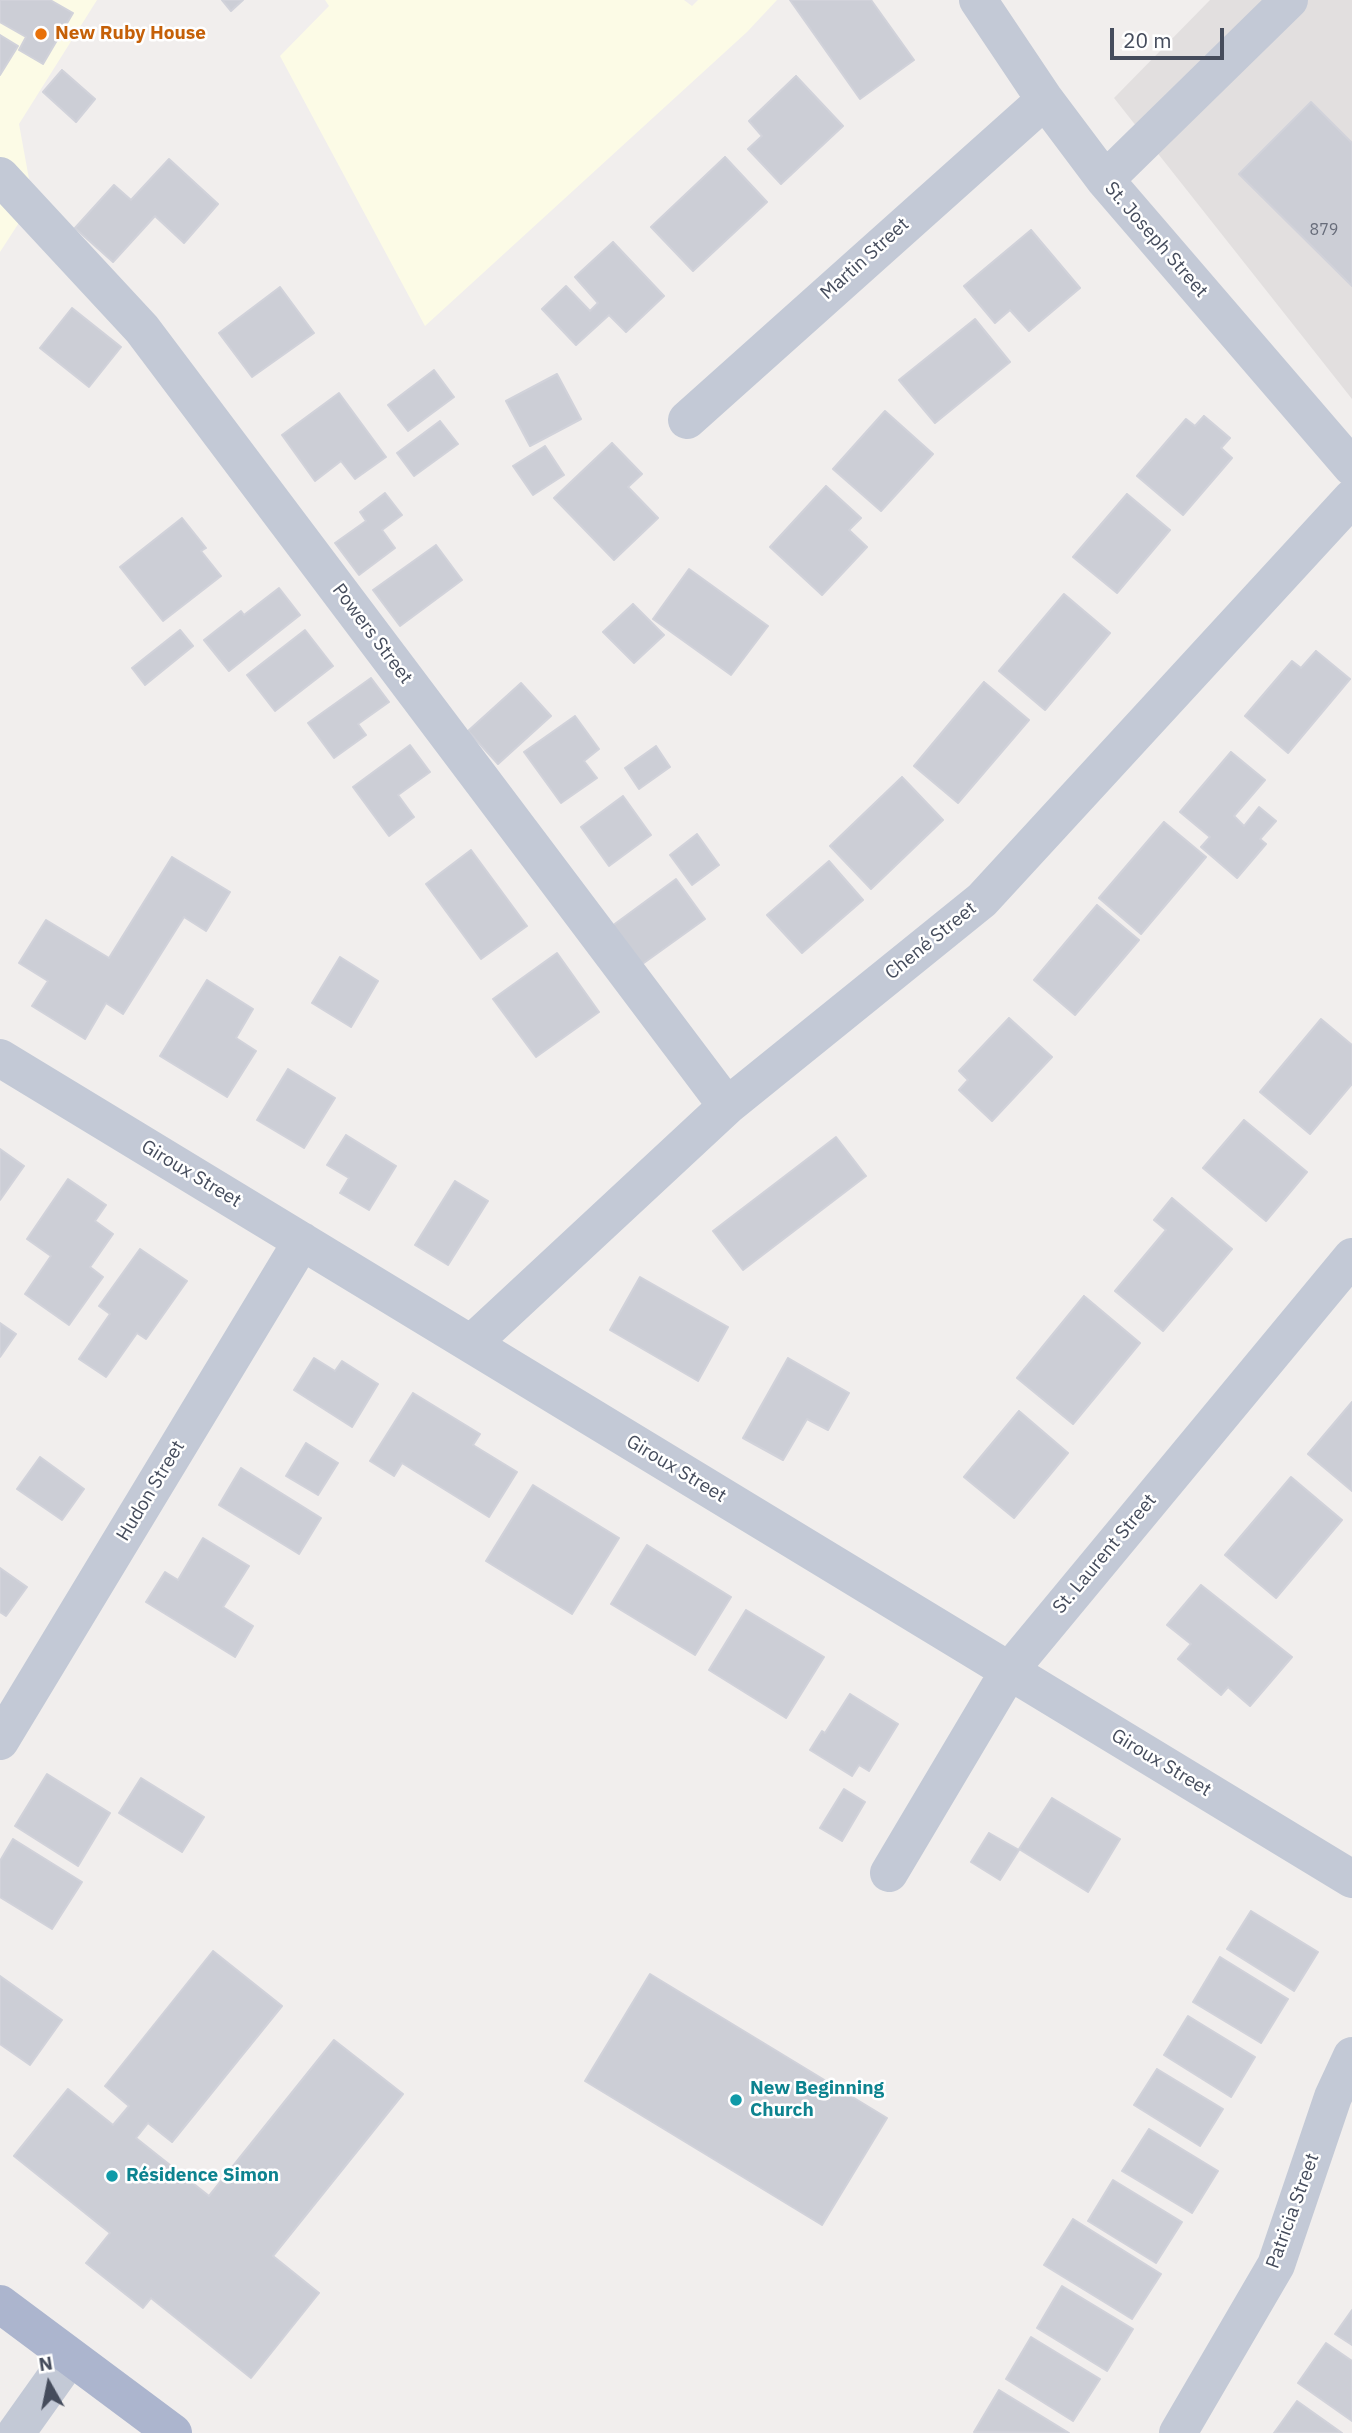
<!DOCTYPE html>
<meta charset="utf-8">
<style>
body{margin:0}
#map{position:relative;width:1352px;height:2433px;overflow:hidden;background:#f1eeed;font-family:"IBM Plex Sans",sans-serif}
canvas{display:block}
.north{position:absolute;left:14px;top:2349px;width:70px;height:70px;-webkit-text-stroke:5px #fff;paint-order:stroke;rotate:351deg;font-size:19px;font-weight:700;line-height:28px;text-align:center;color:#454c5c}
.north::after{content:'';display:block;margin:auto;width:24px;height:32px;background:#454c5c;clip-path:polygon(50% 0,100% 100%,50% 72%,0 100%)}
.scale{position:absolute;left:1110px;top:28px;width:114px;height:32px;box-sizing:border-box;border:4px solid #454c5c;border-top:0;padding-left:9px;font-size:21px;line-height:24px;white-space:nowrap;color:#454c5c;-webkit-text-stroke:5px #fff;paint-order:stroke}
</style>
<div id="map">
<canvas width="1352" height="2433"></canvas>
<div class="north">N</div>
<div class="scale">20 m</div>
</div>
<script>
const g = document.querySelector('canvas').getContext('2d');
g.lineJoin = 'round';
function paint(path, color) { g.fillStyle = color; g.fill(path, 'evenodd'); }
const shape = rows => new Path2D(rows.map(r => 'M' + r).join(''));
function stroke(path, color, width, dash) { g.strokeStyle = color; g.lineWidth = width; g.lineCap = dash ? 'butt' : 'round'; g.setLineDash(dash || []); g.stroke(path); }
function write(font, color, halo, rows, align = 'center') {
  g.font = font + ' "IBM Plex Sans",sans-serif'; g.lineWidth = 5; g.setLineDash([]); g.textBaseline = 'middle'; g.strokeStyle = halo; g.fillStyle = color; for (const [text, x, y, turn = 0] of rows) {
    g.save(); g.translate(x, y); g.rotate((+turn || 0) * Math.PI / 180); g.textAlign = isNaN(turn) ? turn : align; if (halo) g.strokeText(text, 0, 0); g.fillText(text, 0, 0); g.restore();
  }
}
paint(shape([
 [0,0,97,0,19,124,33,201,0,252],
 [325,0,684,0,692,6,698,0,777,0,747,32,425,326,280,56,329,6]
]), '#fcfbe6');
paint(shape([
 [1210,0,1352,0,1352,399,1114,98]
]), '#e2dfdf');
const building = shape([
 [0,0,50,0,73,13,43,64,19,50,26,37,0,22,0,0],
 [222,0,243,0,231,11,222,0],
 [790,0,871,0,914,60,860,99,790,0],
 [0,35,18,46,0,75,0,35],
 [62,70,95,99,76,122,43,92,62,70],
 [796,76,843,126,781,184,748,149,762,136,749,121,796,76],
 [1311,102,1352,143,1352,286,1239,174,1311,102],
 [725,157,767,202,693,271,651,227,725,157],
 [169,159,218,204,184,243,155,216,113,262,75,228,114,185,131,200,169,159],
 [1031,230,1080,288,1029,331,1010,310,995,323,964,286,1031,230],
 [613,242,664,296,626,332,609,315,576,345,542,309,566,286,590,311,598,303,575,277,613,242],
 [280,287,314,333,252,377,219,333,280,287],
 [72,308,121,347,89,387,40,348,72,308],
 [975,319,1010,362,935,423,899,380,975,319],
 [434,370,454,397,408,431,388,405,434,370],
 [557,374,581,419,530,446,506,401,557,374],
 [339,393,386,457,355,479,341,461,315,481,282,435,339,393],
 [885,411,933,454,881,511,833,469,885,411],
 [1204,416,1230,438,1221,448,1232,458,1183,515,1137,476,1186,419,1195,426,1204,416],
 [440,421,458,444,414,476,397,453,440,421],
 [612,443,642,474,628,487,658,518,614,560,554,498,612,443],
 [545,446,564,475,533,495,513,466,545,446],
 [826,486,861,518,849,530,867,547,822,595,770,547,826,486],
 [385,493,402,515,382,530,395,548,359,575,335,543,366,521,360,512,385,493],
 [1127,494,1170,530,1117,593,1073,557,1127,494],
 [182,518,206,548,201,551,221,576,163,621,120,567,182,518],
 [436,545,462,580,400,626,373,590,436,545],
 [689,569,768,626,731,675,653,619,689,569],
 [279,588,300,615,229,671,204,640,241,611,244,615,279,588],
 [1064,594,1110,633,1045,710,999,671,1064,594],
 [633,604,664,635,634,663,603,632,633,604],
 [180,630,193,646,145,685,132,668,180,630],
 [305,630,333,666,275,711,247,675,305,630],
 [1316,651,1350,679,1288,753,1245,716,1292,661,1301,668,1316,651],
 [371,678,389,702,358,724,366,735,334,758,308,723,371,678],
 [984,682,1029,720,958,803,914,766,984,682],
 [521,683,551,716,498,764,468,731,521,683],
 [575,716,599,749,584,761,597,778,561,803,524,752,575,716],
 [410,745,430,772,398,795,414,817,389,836,353,787,410,745],
 [656,746,670,767,639,789,625,768,656,746],
 [1231,752,1265,780,1234,816,1244,826,1259,807,1276,821,1260,839,1266,844,1237,878,1201,847,1210,837,1180,812,1231,752],
 [902,777,943,820,871,889,830,846,902,777],
 [623,796,651,835,609,866,581,827,623,796],
 [1164,822,1206,857,1141,934,1099,898,1164,822],
 [697,834,719,865,692,885,670,855,697,834],
 [471,850,527,926,481,959,426,884,471,850],
 [172,857,230,892,206,931,184,917,123,1014,106,1003,85,1039,32,1006,48,981,19,963,46,920,109,958,172,857],
 [829,861,863,900,802,953,767,915,829,861],
 [676,879,705,919,641,965,612,926,676,879],
 [1097,905,1139,940,1075,1015,1034,980,1097,905],
 [557,953,599,1012,536,1057,493,999,557,953],
 [340,957,378,981,351,1027,312,1003,340,957],
 [207,980,253,1009,236,1038,256,1051,227,1097,160,1056,207,980],
 [1009,1018,1052,1057,992,1121,959,1090,968,1080,959,1071,1009,1018],
 [1321,1019,1352,1045,1352,1084,1310,1134,1260,1092,1321,1019],
 [288,1069,335,1098,304,1148,257,1120,288,1069],
 [1244,1120,1307,1172,1266,1221,1203,1168,1244,1120],
 [346,1135,396,1166,369,1210,340,1193,349,1178,327,1165,346,1135],
 [836,1137,866,1176,743,1270,713,1231,836,1137],
 [0,1149,24,1166,0,1200,0,1149],
 [68,1179,106,1205,95,1221,113,1234,90,1267,103,1277,69,1325,25,1294,51,1256,27,1239,68,1179],
 [455,1181,488,1201,448,1265,415,1245,455,1181],
 [1172,1198,1232,1249,1163,1331,1115,1291,1166,1230,1154,1220,1172,1198],
 [140,1249,187,1281,146,1339,137,1333,106,1377,79,1359,110,1314,99,1306,140,1249],
 [640,1277,728,1327,698,1381,610,1330,640,1277],
 [1084,1296,1140,1343,1073,1424,1017,1378,1084,1296],
 [0,1323,16,1334,0,1357,0,1323],
 [314,1358,335,1371,342,1361,378,1384,352,1427,294,1390,314,1358],
 [788,1358,849,1393,828,1430,807,1419,783,1460,743,1438,788,1358],
 [413,1393,480,1434,473,1445,517,1472,489,1517,402,1463,394,1476,370,1461,413,1393],
 [1352,1402,1352,1491,1308,1454,1352,1402],
 [1019,1411,1068,1453,1014,1518,964,1477,1019,1411],
 [306,1443,338,1463,318,1495,286,1476,306,1443],
 [40,1457,84,1489,62,1520,17,1489,40,1457],
 [241,1468,321,1518,299,1554,219,1505,241,1468],
 [1291,1477,1342,1520,1276,1598,1225,1555,1291,1477],
 [533,1485,619,1538,572,1614,486,1561,533,1485],
 [203,1538,249,1566,223,1607,253,1626,235,1657,146,1602,165,1572,178,1580,203,1538],
 [647,1545,731,1597,695,1655,611,1604,647,1545],
 [0,1568,27,1587,6,1616,0,1612,0,1568],
 [1201,1585,1292,1657,1250,1706,1228,1687,1221,1695,1178,1659,1191,1644,1167,1625,1201,1585],
 [746,1610,824,1657,786,1718,709,1670,746,1610],
 [850,1694,898,1724,869,1771,859,1765,852,1776,810,1750,822,1731,825,1733,850,1694],
 [47,1774,110,1813,78,1866,15,1826,47,1774],
 [141,1778,204,1817,182,1852,119,1813,141,1778],
 [844,1789,865,1802,842,1841,820,1828,844,1789],
 [1052,1798,1120,1839,1088,1892,1019,1849,1052,1798],
 [989,1833,1019,1850,1000,1880,971,1862,989,1833],
 [13,1839,82,1882,52,1929,0,1897,0,1861,13,1839],
 [1251,1911,1318,1952,1294,1991,1227,1949,1251,1911],
 [213,1951,282,2006,172,2142,148,2123,136,2138,209,2196,334,2040,403,2094,273,2256,319,2293,251,2378,151,2298,143,2308,86,2263,110,2233,14,2156,68,2089,113,2125,129,2106,105,2086,213,1951],
 [1220,1957,1288,1999,1261,2043,1193,2002,1220,1957],
 [650,1974,887,2118,822,2225,585,2081,650,1974],
 [0,1976,62,2020,30,2065,0,2044,0,1976],
 [1188,2016,1255,2057,1231,2097,1164,2055,1188,2016],
 [1157,2069,1223,2109,1200,2146,1134,2105,1157,2069],
 [1149,2129,1218,2171,1192,2213,1122,2171,1149,2129],
 [1113,2180,1182,2222,1156,2263,1088,2221,1113,2180],
 [1073,2219,1161,2274,1132,2319,1044,2265,1073,2219],
 [1062,2286,1133,2329,1107,2371,1037,2328,1062,2286],
 [1352,2310,1352,2345,1335,2334,1352,2310],
 [1031,2337,1100,2379,1073,2421,1006,2379,1031,2337],
 [1326,2343,1352,2361,1352,2421,1298,2383,1326,2343],
 [999,2390,1069,2433,974,2432,999,2390],
 [1297,2401,1342,2433,1274,2433,1297,2401]
]);
paint(building, '#ccced6');
stroke(building, '#d1d2da', 2);
stroke(shape([
 [978,0,1045,100,1105,180,1352,467],
 [0,176,142,329,727,1106],
 [1105,180,1289,0],
 [687,420,1045,100],
 [0,1058,1352,1879],
 [471,1344,727,1106,982,900,1352,498],
 [0,1741,302,1241],
 [889,1873,1009,1671,1352,1257],
 [16,2433,70,2357],
 [1178,2433,1276,2265,1333,2097,1352,2056]
]), '#c3c9d6', 38);
stroke(shape([
 [0,2304,173,2433]
]), '#acb5ce', 38);
for (const [x, y, r, color] of [
 [41,34,7,"#e8710a"],
 [736,2100,7,"#0f9aa8"],
 [112,2176,7,"#0f9aa8"]
]) { const dot = new Path2D(); dot.arc(x, y, r, 0, 2 * Math.PI); g.fillStyle = color; g.fill(dot); stroke(dot, '#fff', 2.5); }
write('16px', '#676c7a', null, [
 ["879",1324,230]
]);
write('bold 19px', '#c56008', '#fff', [
 ["New Ruby House",55,34]
], 'left');
write('19px', '#454c5c', '#fff', [
 ["St. Joseph Street",1156,240,49],
 ["Martin Street",865,259,-42],
 ["Powers Street",372,634,53],
 ["Chené Street",931,941,-39],
 ["Giroux Street",191,1174,31],
 ["Giroux Street",676,1469,31],
 ["Hudon Street",151,1491,-59],
 ["St. Laurent Street",1105,1554,-50],
 ["Giroux Street",1161,1763,31],
 ["Patricia Street",1293,2211,-70]
]);
write('bold 19px', '#0d838f', '#fff', [
 ["New Beginning",750,2089],
 ["Church",750,2111],
 ["Résidence Simon",126,2176]
], 'left');
</script>
